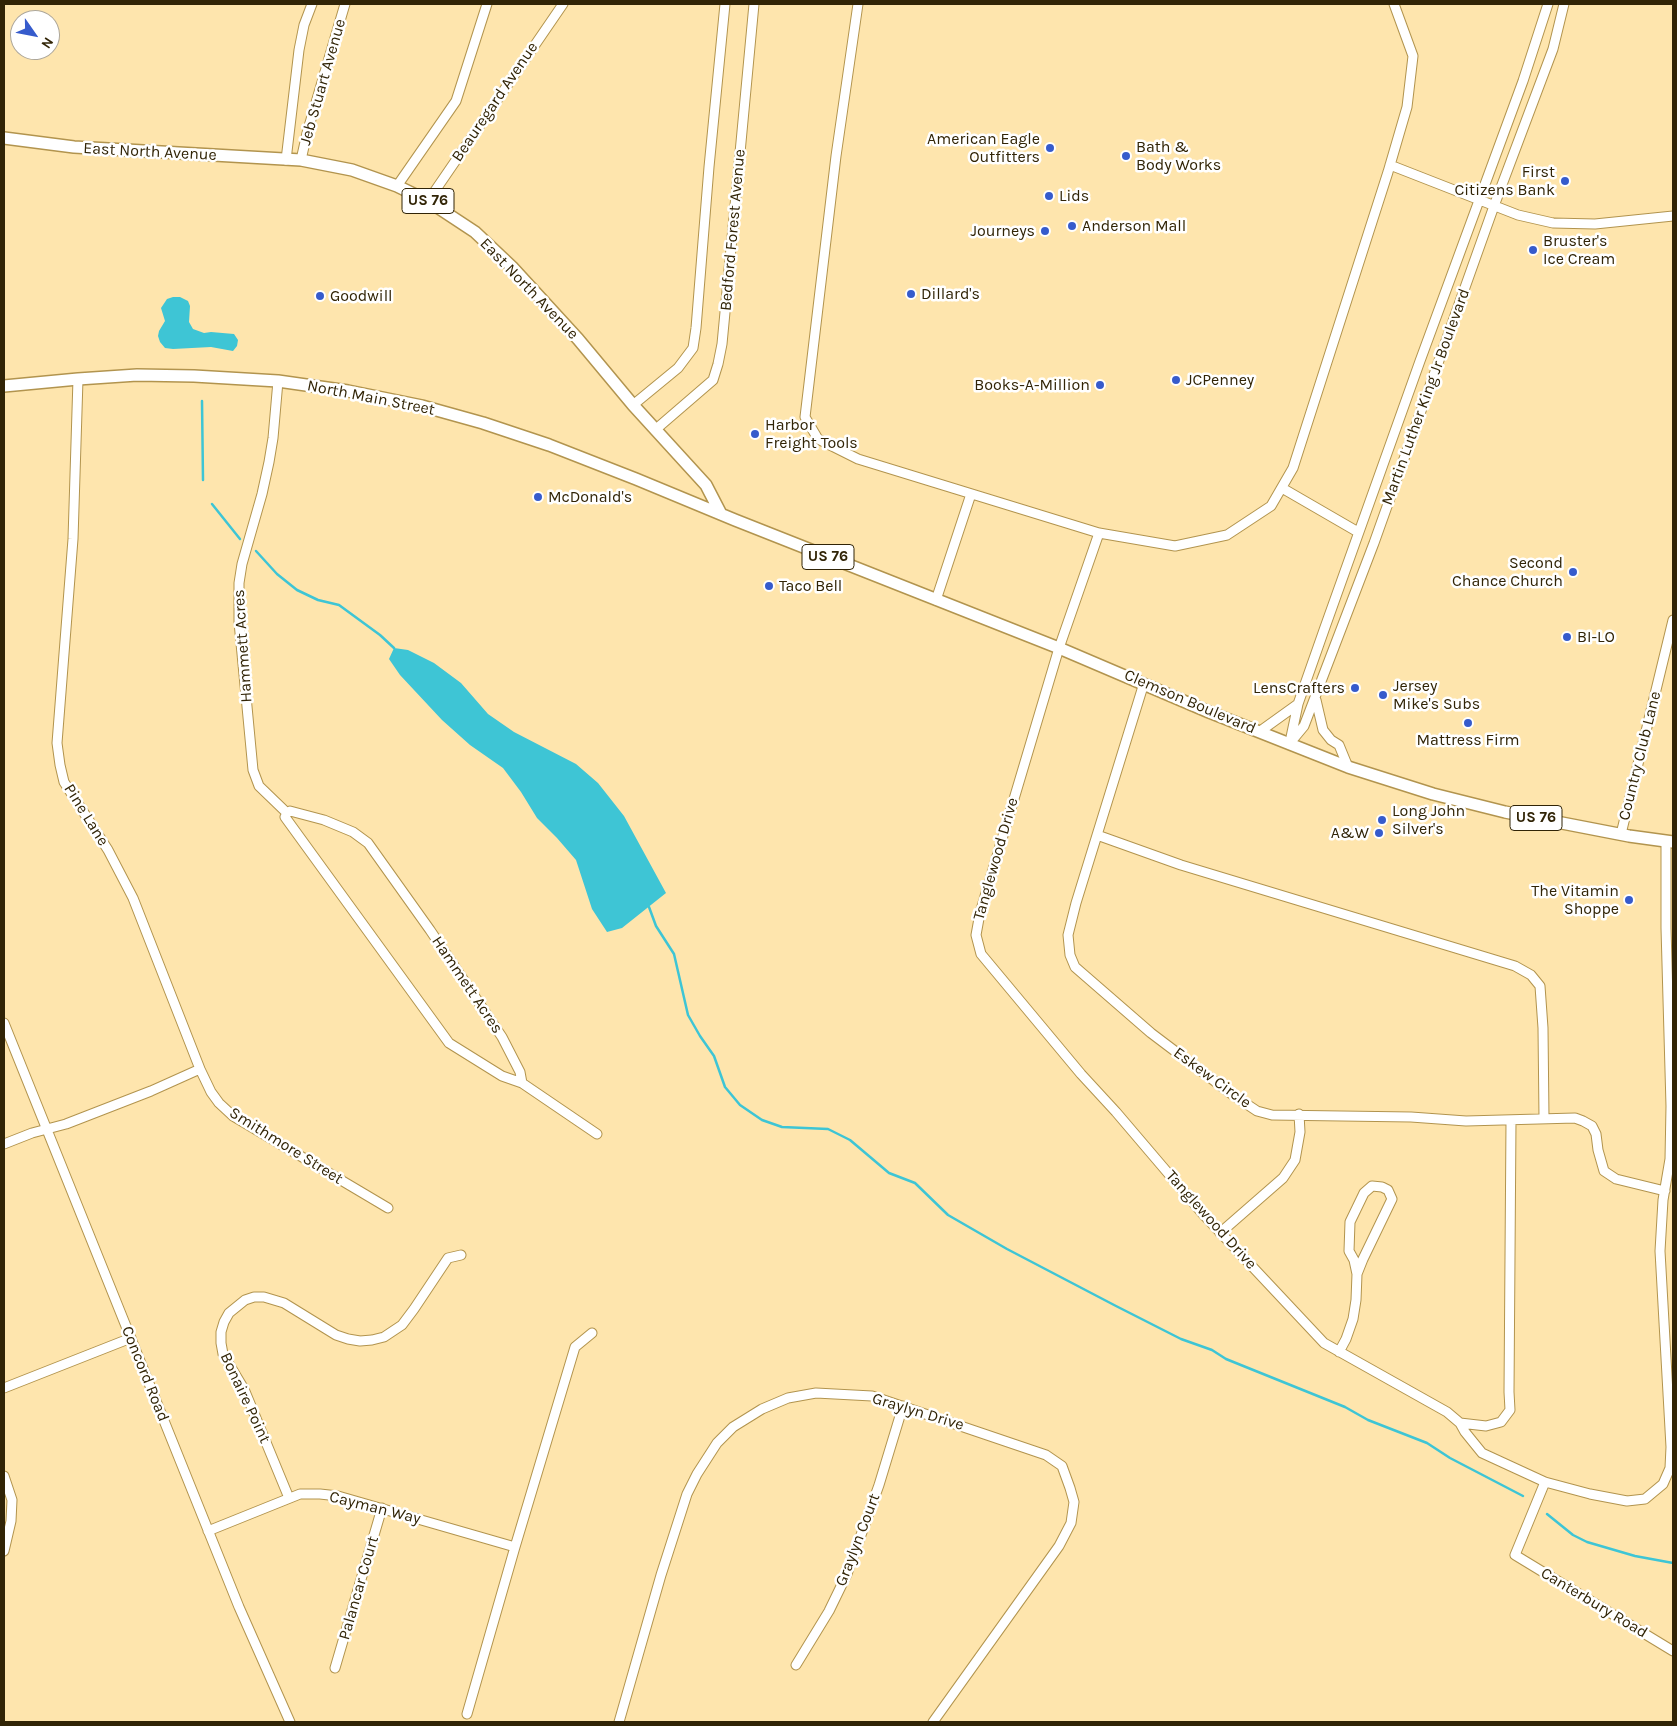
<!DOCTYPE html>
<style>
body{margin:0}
#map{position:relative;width:1677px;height:1726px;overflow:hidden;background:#fee5ad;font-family:Karla,sans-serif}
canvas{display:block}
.frame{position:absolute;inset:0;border:5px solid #312406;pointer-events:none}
.north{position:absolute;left:10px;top:10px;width:50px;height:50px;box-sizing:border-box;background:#fff;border:1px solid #ada79b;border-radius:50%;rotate:123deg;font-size:14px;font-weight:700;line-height:20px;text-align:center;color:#312406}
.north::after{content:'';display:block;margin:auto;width:18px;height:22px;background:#365bcc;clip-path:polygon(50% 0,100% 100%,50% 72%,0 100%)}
</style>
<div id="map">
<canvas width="1677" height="1726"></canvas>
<div class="frame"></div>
<div class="north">N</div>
</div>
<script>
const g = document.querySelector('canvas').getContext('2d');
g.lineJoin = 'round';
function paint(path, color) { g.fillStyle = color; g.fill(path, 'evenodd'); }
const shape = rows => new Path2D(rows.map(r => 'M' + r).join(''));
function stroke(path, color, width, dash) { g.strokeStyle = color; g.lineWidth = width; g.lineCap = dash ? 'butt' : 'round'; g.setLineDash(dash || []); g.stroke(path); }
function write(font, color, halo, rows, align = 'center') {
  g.font = font + ' Karla,sans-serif'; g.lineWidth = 5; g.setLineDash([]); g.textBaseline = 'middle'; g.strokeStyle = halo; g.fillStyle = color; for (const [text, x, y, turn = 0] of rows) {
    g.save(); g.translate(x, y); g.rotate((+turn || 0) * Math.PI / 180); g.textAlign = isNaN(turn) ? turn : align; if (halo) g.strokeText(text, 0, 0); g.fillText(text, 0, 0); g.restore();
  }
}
paint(shape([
 [173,297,180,297,188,301,190,306,189,322,193,329,204,333,211,332,234,334,238,340,237,346,233,351,211,347,173,349,165,348,160,342,158,336,159,331,165,321,161,308,167,299],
 [394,648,408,650,434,663,461,683,488,714,514,732,576,764,598,783,624,816,666,893,622,928,607,932,592,909,576,860,557,838,537,818,521,792,503,768,470,745,442,720,400,675,389,659]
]), '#3ec5d5');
stroke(shape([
 [202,401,203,480],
 [212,504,240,539],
 [256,551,277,574,297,590,318,600,339,605,380,635,394,648],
 [649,907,656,926,674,954,688,1015,700,1036,714,1056,725,1087,740,1105,762,1120,782,1127,828,1129,850,1140,889,1173,915,1183,948,1215,1007,1249,1116,1306,1181,1339,1212,1350,1226,1359,1345,1407,1368,1420,1427,1443,1450,1458,1523,1496],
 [1547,1514,1573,1535,1587,1542,1635,1556,1673,1563]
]), '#3ec5d5', 2.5);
const minor = shape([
 [858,4,836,156,805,417,818,439,858,459,1099,533,1175,546,1227,535,1271,506,1293,468,1388,172,1407,107,1413,56,1394,4],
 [286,160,299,50,304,25,312,4],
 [301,160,307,133,345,4],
 [1390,165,1518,215,1553,223,1595,224,1673,216],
 [397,186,456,101,487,4],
 [428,201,563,4],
 [78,379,73,539,57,743,60,765,64,782,108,850,133,898,200,1069,211,1092,219,1103,233,1116,388,1208],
 [278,381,273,438,269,462,262,494,242,564,239,583,239,622,253,770,259,786,287,813],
 [633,405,678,368,693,348,696,328,709,167,725,4],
 [655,430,713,380,718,364,722,344,754,4],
 [1282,488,1358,532],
 [1099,533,1059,648,980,913,976,935,981,954,1081,1074,1116,1112,1202,1213,1324,1343,1447,1412,1460,1423,1486,1426,1501,1422,1510,1410,1509,1392,1511,1121],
 [936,600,971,494],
 [1144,683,1076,903,1068,935,1070,955,1075,967,1151,1033,1233,1095,1257,1111,1272,1115,1411,1117,1466,1121,1575,1118,1583,1121,1592,1126,1596,1134,1598,1150,1604,1171,1616,1179,1665,1191],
 [1316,700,1323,730,1331,740,1339,745,1348,767],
 [1259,732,1298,704],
 [1290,742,1298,704,1324,630,1420,361,1523,81,1548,4],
 [1289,744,1304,726,1374,543,1494,206,1553,49,1564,4],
 [1621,834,1673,620],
 [1097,835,1181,865,1515,966,1531,975,1540,986,1543,1028,1544,1118],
 [4,1023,239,1607,290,1722],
 [522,1083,520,1072,502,1037,430,930,368,843,353,832,324,820,290,811,287,813,285,817,449,1043,502,1076,522,1083,597,1134],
 [4,1144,32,1133,66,1124,151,1091,200,1069],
 [1220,1233,1283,1178,1295,1160,1300,1132,1299,1114],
 [1339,1352,1346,1339,1353,1319,1356,1300,1357,1274,1354,1260,1349,1251,1350,1222,1364,1193,1372,1186,1382,1187,1388,1190,1392,1199,1363,1259,1357,1274],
 [4,1388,131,1338],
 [1460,1423,1465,1432,1482,1453,1545,1482,1590,1494,1627,1501,1645,1499,1663,1484,1670,1468,1671,1447,1660,1251,1663,1200,1670,1159,1671,1106,1666,928,1666,841],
 [4,1476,12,1500,11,1521,4,1551],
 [1545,1482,1515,1555,1673,1651],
 [289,1498,244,1389,223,1354,221,1343,221,1332,224,1322,229,1313,245,1300,254,1297,264,1297,284,1303,336,1335,348,1339,360,1341,372,1340,384,1337,402,1325,414,1309,448,1258,461,1255],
 [208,1531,300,1494,320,1494,338,1496,515,1547],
 [796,1665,829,1611,847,1574,879,1485,903,1406],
 [335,1668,382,1508],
 [467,1714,515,1547,575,1347,592,1333],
 [619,1722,661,1575,687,1494,697,1474,717,1443,733,1427,762,1409,788,1398,816,1393,872,1396,1046,1455,1062,1466,1070,1488,1074,1502,1071,1523,1059,1546,933,1722]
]);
const major = shape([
 [4,138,74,147,301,160,352,170,397,186,428,201,475,232,512,267,578,339,633,405,706,485,721,514],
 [4,386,78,379,137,375,194,376,278,381,348,391,422,406,483,423,549,445,636,479,735,520,1059,648,1209,712,1348,767,1433,794,1505,812,1629,836,1673,842]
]);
stroke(minor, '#b2944e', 11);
stroke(major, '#b2944e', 14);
stroke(minor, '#fff', 9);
stroke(major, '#fff', 11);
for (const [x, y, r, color] of [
 [1050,148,5,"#365bcc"],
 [1126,156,5,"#365bcc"],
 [1565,181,5,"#365bcc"],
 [1049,196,5,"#365bcc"],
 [1072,226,5,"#365bcc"],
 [1045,231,5,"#365bcc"],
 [1533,250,5,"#365bcc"],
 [911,294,5,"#365bcc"],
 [320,296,5,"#365bcc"],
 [1176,380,5,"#365bcc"],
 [1100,385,5,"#365bcc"],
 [755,434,5,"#365bcc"],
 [538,497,5,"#365bcc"],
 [1573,572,5,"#365bcc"],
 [769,586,5,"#365bcc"],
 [1567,637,5,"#365bcc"],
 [1355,688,5,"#365bcc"],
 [1383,695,5,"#365bcc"],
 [1468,723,5,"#365bcc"],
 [1382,820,5,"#365bcc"],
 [1379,833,5,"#365bcc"],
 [1629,900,5,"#365bcc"]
]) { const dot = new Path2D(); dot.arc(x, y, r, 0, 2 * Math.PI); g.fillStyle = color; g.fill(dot); stroke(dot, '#fff', 2); }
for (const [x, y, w] of [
 [428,201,52],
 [828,557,52],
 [1536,818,52]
]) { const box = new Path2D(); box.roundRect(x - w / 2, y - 12.5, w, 25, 4); g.fillStyle = '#fff'; g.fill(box); stroke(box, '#312406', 1); }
write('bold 15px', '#312406', null, [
 ["US 76",428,201],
 ["US 76",828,557],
 ["US 76",1536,818]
]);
write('16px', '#312406', '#fff', [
 ["Jeb Stuart Avenue",323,82,-74],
 ["Beauregard Avenue",495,102,-56],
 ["East North Avenue",150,152,3],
 ["Bedford Forest Avenue",733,230,-85],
 ["East North Avenue",529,289,46],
 ["Martin Luther King Jr Boulevard",1426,397,-70],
 ["North Main Street",371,398,11],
 ["Hammett Acres",243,646,-94],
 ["Clemson Boulevard",1190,702,23],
 ["Country Club Lane",1640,756,-76],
 ["Pine Lane",86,815,58],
 ["Tanglewood Drive",996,859,-74],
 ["Hammett Acres",467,985,56],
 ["Eskew Circle",1212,1078,36],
 ["Smithmore Street",286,1146,32],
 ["Tanglewood Drive",1211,1220,48],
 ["Concord Road",145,1374,68],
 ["Bonaire Point",245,1398,65],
 ["Graylyn Drive",918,1412,17],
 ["Cayman Way",375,1508,14],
 ["Graylyn Court",858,1540,-69],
 ["Palancar Court",359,1588,-74],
 ["Canterbury Road",1594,1603,31]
]);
write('16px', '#312406', '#fff', [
 ["American Eagle",1040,139,"right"],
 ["Outfitters",1040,157,"right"],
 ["Bath &",1136,147],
 ["Body Works",1136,165],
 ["First",1555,172,"right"],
 ["Citizens Bank",1555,190,"right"],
 ["Lids",1059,196],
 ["Anderson Mall",1082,226],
 ["Journeys",1035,231,"right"],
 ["Bruster's",1543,241],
 ["Ice Cream",1543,259],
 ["Dillard's",921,294],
 ["Goodwill",330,296],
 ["JCPenney",1186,380],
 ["Books-A-Million",1090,385,"right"],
 ["Harbor",765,425],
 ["Freight Tools",765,443],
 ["McDonald's",548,497],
 ["Second",1563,563,"right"],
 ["Chance Church",1563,581,"right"],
 ["Taco Bell",779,586],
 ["BI-LO",1577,637],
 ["Jersey",1393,686],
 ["Mike's Subs",1393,704],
 ["LensCrafters",1345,688,"right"],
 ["Mattress Firm",1468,740,"center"],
 ["Long John",1392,811],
 ["Silver's",1392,829],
 ["A&W",1369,833,"right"],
 ["The Vitamin",1619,891,"right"],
 ["Shoppe",1619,909,"right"]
], 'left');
</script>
